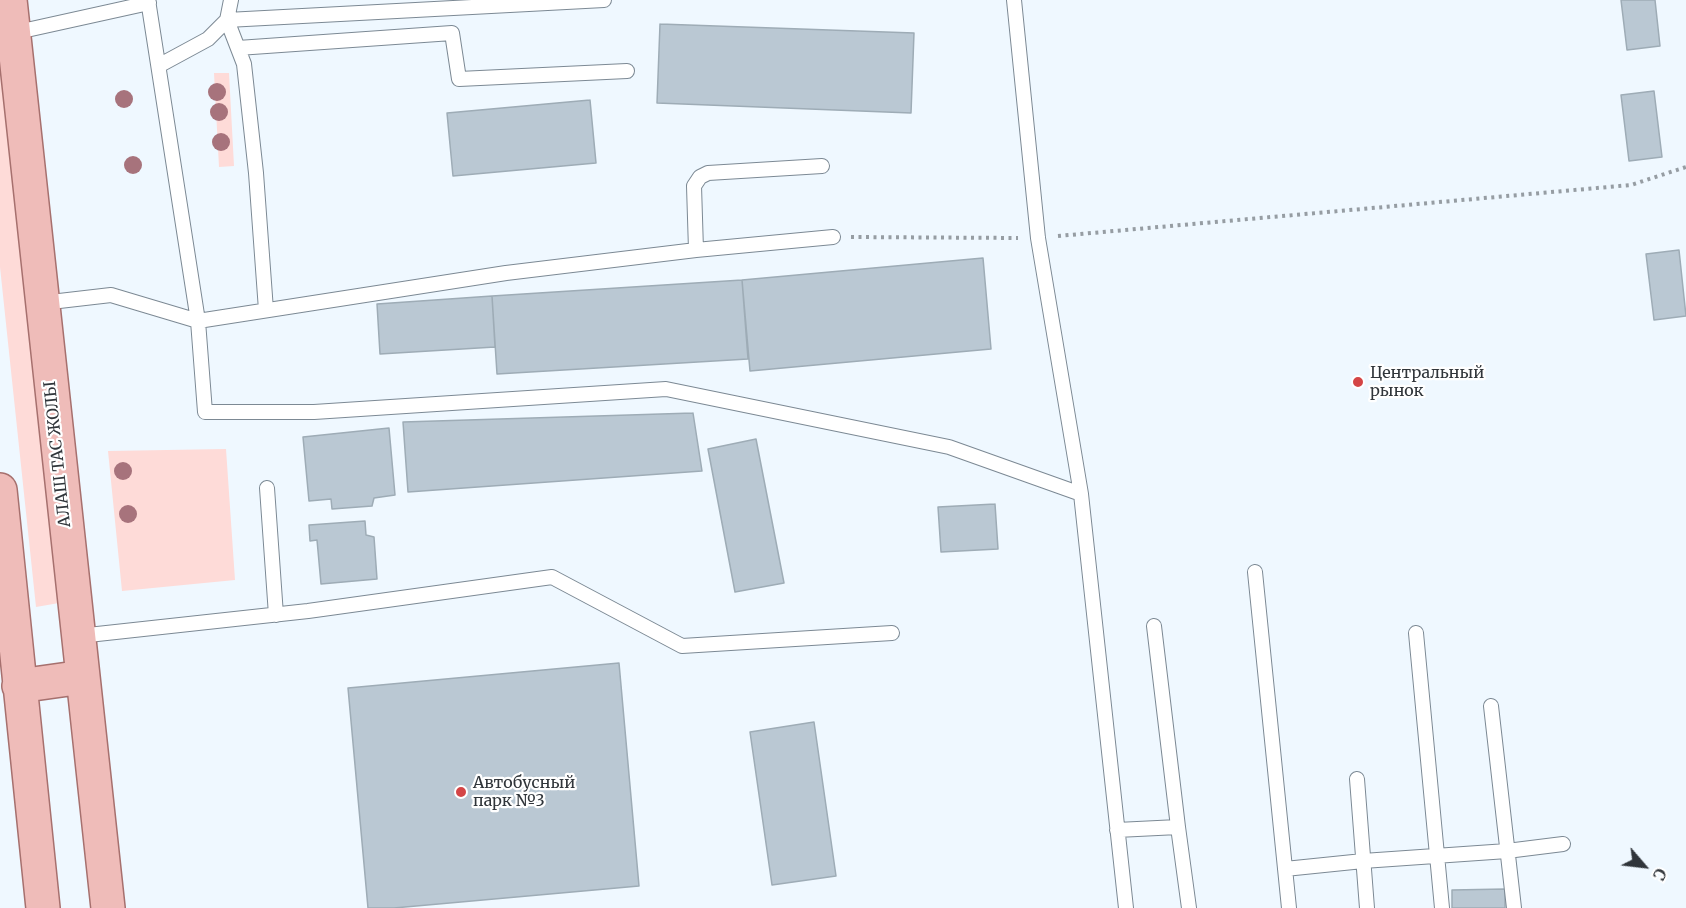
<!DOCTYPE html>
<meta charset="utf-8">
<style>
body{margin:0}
#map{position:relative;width:1686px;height:908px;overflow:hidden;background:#eff8ff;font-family:Merriweather,serif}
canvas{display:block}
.north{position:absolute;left:1614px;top:836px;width:60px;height:60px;-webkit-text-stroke:4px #fff;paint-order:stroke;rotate:118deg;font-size:16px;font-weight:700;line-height:24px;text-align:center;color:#30353a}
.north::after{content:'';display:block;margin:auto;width:21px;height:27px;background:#30353a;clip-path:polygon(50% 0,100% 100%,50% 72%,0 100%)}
</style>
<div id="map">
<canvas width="1686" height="908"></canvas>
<div class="north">С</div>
</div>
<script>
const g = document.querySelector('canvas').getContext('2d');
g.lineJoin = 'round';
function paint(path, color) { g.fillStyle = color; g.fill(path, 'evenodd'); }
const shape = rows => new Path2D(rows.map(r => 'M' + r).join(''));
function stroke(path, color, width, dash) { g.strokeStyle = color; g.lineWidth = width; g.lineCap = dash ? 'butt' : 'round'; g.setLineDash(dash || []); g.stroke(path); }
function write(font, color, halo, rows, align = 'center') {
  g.font = font + ' Merriweather,serif'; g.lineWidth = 4.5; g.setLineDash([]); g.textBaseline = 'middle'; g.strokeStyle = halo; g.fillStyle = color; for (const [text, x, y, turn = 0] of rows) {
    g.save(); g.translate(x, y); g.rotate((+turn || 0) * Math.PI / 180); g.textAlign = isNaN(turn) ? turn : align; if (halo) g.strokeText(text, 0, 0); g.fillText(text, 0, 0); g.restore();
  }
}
paint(shape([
 [0,38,59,603,36,607,0,267],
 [214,73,229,73,234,166,219,167],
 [226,449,235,580,122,591,108,451]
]), '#fedbd8');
const building = shape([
 [1621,0,1655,0,1660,46,1627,50,1621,0],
 [660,24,914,33,911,113,657,103,660,24],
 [1654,91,1662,157,1629,161,1621,95,1654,91],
 [590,100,596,163,453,176,447,113,590,100],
 [1679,250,1686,316,1654,320,1646,254,1679,250],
 [983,258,991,349,750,371,742,280,983,258],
 [742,280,748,359,497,374,492,296,742,280],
 [492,296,495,347,380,354,377,304,492,296],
 [693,413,702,471,408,492,403,422,693,413],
 [389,428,395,495,374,498,372,506,332,509,331,499,309,501,303,437,389,428],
 [756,439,784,583,735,592,708,449,756,439],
 [995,504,998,549,941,552,938,507,995,504],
 [365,521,366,535,374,537,377,579,321,584,317,540,310,541,309,525,365,521],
 [619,663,639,886,394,908,368,908,348,688,619,663],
 [814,722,836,876,772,885,750,732,814,722],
 [1505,889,1505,908,1452,908,1452,890,1505,889]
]);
paint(building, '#bac8d3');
stroke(building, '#9eacb6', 1.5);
const service = shape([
 [148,0,198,321,205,412,314,412,666,389,949,447,1081,494,1126,908],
 [1014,0,1038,238,1081,494],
 [13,33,149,3],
 [238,48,452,33,459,79,627,71],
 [160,65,208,39,227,20,231,0],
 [696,250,833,237],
 [42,303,111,295,198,321,506,273,696,250,694,186,700,177,708,173,822,166],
 [266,310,256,173,244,64,227,20,604,0],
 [267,488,276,615],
 [1255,572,1289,908],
 [1154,626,1178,827],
 [1416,633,1442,908],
 [79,636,308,611,552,577,682,646,892,633],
 [1491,706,1514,908],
 [1357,779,1367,908],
 [1117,830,1178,827,1189,908],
 [1285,869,1363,861,1507,851,1563,844]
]);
const primary = shape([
 [10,0,108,908],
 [0,490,43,908],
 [19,686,83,677]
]);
stroke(service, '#7c8994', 16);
stroke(primary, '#a6706e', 36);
stroke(shape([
 [1058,236,1631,185,1686,167],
 [851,237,1018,238]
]), '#969da3', 4, [3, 4.5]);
stroke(service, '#fff', 14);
stroke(primary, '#efbcb9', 33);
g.fillStyle = '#a7737c';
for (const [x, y] of [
 [217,92],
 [124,99],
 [219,112],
 [221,142],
 [133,165],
 [123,471],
 [128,514]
]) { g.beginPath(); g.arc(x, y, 9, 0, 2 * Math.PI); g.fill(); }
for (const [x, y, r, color] of [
 [1358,382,6,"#d44546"],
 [461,792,6,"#d44546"]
]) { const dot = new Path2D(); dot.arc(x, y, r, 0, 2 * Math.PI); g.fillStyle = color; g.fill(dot); stroke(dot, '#fff', 2); }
write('16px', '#30353a', '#fff', [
 ["Центральный",1370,373],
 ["рынок",1370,391],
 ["Автобусный",473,783],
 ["парк №3",473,801]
], 'left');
write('16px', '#30353a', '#fff', [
 ["АЛАШ ТАС ЖОЛЫ",58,454,-96]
]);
</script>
